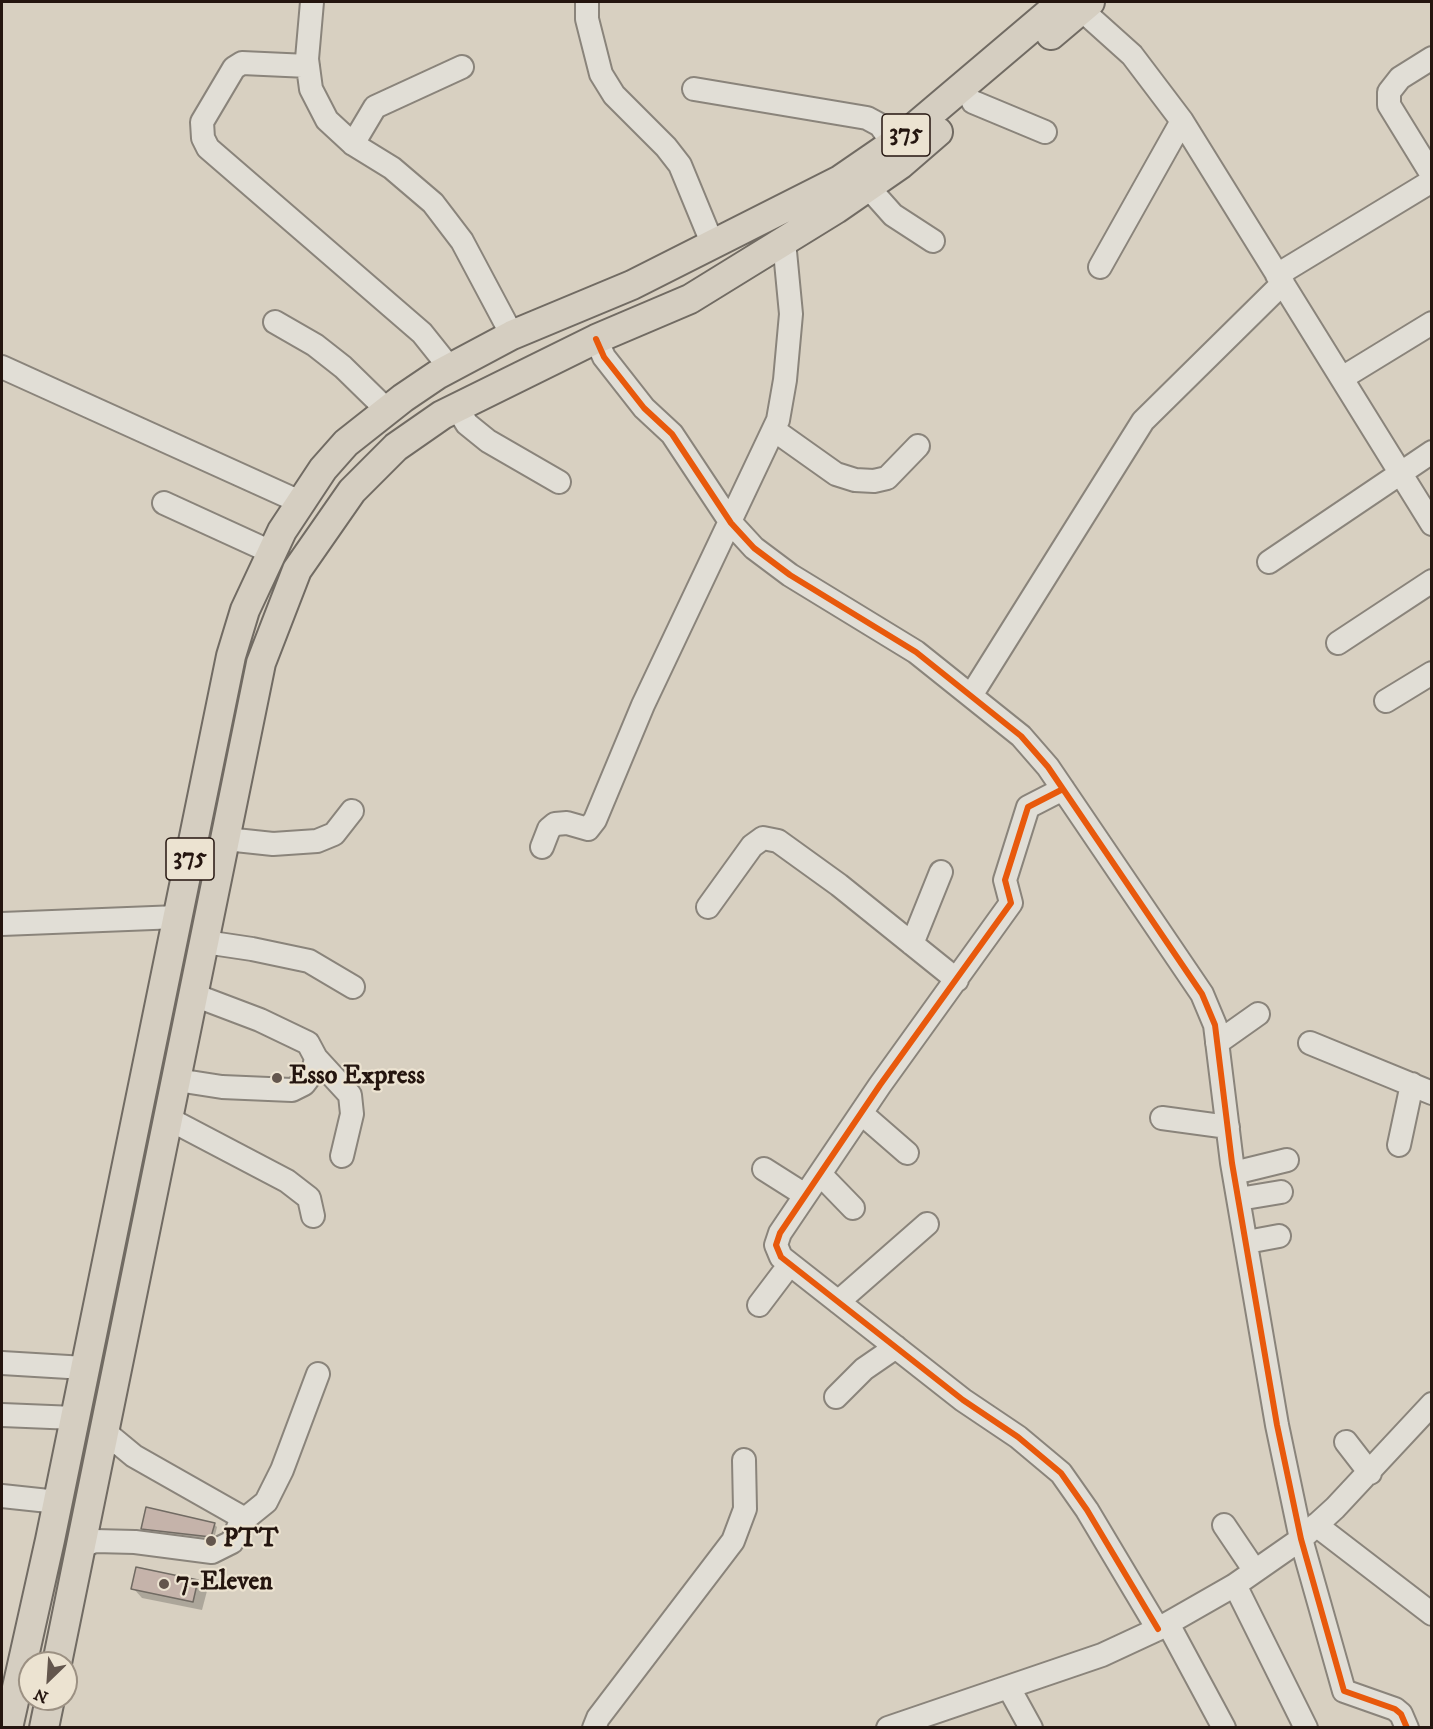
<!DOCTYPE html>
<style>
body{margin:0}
#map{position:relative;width:1433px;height:1729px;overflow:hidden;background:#d8d0c1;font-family:"IM FELL DW Pica",serif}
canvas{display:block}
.frame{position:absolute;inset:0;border:3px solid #24150f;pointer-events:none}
.north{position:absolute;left:18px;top:1651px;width:60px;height:60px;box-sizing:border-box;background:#ece3d1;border:2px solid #9c9183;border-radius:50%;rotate:205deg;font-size:16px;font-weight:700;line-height:24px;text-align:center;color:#24150f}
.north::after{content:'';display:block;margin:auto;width:21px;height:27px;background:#63564d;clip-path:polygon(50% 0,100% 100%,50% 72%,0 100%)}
</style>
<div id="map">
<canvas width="1433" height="1729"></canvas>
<div class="frame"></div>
<div class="north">N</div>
</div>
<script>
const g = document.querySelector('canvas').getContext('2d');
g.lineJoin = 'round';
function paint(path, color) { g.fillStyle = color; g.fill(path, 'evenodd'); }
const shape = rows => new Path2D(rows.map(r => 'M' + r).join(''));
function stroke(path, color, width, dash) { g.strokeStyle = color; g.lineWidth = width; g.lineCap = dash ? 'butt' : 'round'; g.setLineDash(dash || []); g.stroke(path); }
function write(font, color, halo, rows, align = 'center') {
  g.font = font + ' "IM FELL DW Pica",serif'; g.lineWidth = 4.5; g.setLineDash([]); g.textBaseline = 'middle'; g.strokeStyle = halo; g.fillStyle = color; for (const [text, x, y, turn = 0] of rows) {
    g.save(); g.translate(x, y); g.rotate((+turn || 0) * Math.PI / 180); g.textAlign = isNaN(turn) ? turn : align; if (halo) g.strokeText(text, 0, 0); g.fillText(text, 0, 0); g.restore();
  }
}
paint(shape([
 [214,1524,217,1527,214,1539,145,1531,143,1529],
 [197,1581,207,1591,202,1610,142,1598,133,1588]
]), '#0003');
const building = shape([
 [146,1507,215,1523,211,1537,141,1529,146,1507],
 [136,1567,198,1580,193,1602,131,1589,136,1567]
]);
paint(building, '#c5b3aa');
stroke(building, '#716b63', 1.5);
const minor = shape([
 [312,2,307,59,311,89,327,120,353,144,392,168,433,203,462,241,512,335],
 [587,2,587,19,601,74,614,95,666,147,680,165,713,245],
 [1073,2,1132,55,1182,121,1432,524],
 [1432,58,1400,78,1389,92,1389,105,1432,175],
 [308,66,242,63,234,68,202,122,203,138,208,148,422,333,450,368],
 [694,89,867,118,880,125,893,144],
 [973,102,1045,132],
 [353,144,375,107,462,67],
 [868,187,893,215,933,241],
 [1100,267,1182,121],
 [1277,275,1432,181],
 [275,322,315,345,343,367,387,410],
 [596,339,604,357,644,408,672,434,731,523,754,548,790,575,916,652,1021,736,1048,767,1202,994,1215,1025,1232,1163,1277,1425,1301,1539,1344,1691,1395,1709,1401,1714,1407,1728],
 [2,367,300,502],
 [1342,378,1432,323],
 [457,408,467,424,488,441,559,482],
 [774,430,836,474,855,480,874,481,887,478,918,446],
 [164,503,271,552],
 [1269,562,1432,452],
 [1338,643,1432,581],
 [972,694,1143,421,1283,283],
 [1386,701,1432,673],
 [1063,789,1028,807,1005,880,1011,903,880,1085,780,1233,776,1245,781,1257,963,1400,1018,1437,1061,1473,1087,1510,1158,1629],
 [226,839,273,844,317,841,334,834,352,811],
 [542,847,549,829,555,824,567,823,588,829,595,820,643,705,778,420,785,380,791,314,784,241],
 [708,907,752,846,763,838,778,841,839,885,957,980],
 [2,924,178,917],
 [205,942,252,949,309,961,353,987],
 [912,944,941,872],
 [1217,1043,1258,1014],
 [1310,1043,1432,1093],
 [316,1058,350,1095,352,1114,342,1156],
 [177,1080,222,1087,292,1090,304,1084,313,1072,316,1058,308,1043,260,1020,194,995],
 [861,1113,907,1153],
 [1162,1118,1228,1127],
 [169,1119,287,1181,309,1198,313,1216],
 [1399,1145,1412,1084],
 [764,1169,805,1195],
 [1234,1173,1287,1160],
 [820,1174,853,1208],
 [1239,1199,1281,1192],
 [1247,1242,1279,1236],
 [838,1302,927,1224],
 [759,1305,790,1264],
 [2,1363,85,1368],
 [836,1397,864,1369,896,1347],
 [2,1415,75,1418],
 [1346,1442,1370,1473],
 [2,1496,58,1502],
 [240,1523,266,1502,282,1470,318,1374],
 [1224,1525,1255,1571],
 [1316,1525,1432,1614],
 [82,1546,95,1541,135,1542,212,1552,232,1542,240,1523,238,1515,134,1456,105,1432],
 [1235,1585,1306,1728],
 [1168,1624,1224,1728],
 [1009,1688,1031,1728],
 [594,1728,598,1718,733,1541,745,1509,744,1460],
 [888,1728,1102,1655,1158,1629,1235,1585,1301,1539,1335,1508,1432,1404]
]);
const major = shape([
 [1051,35,1090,2],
 [57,1663,261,663,297,570,352,491,396,447,442,415,596,339,690,299,836,209,901,164,938,132],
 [8,1728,50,1540,231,656,245,610,282,531,323,469,346,443,403,398,437,375,512,335,632,285,840,180,904,136,1062,2],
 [44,1728,50,1699]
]);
stroke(minor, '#8a847b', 26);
stroke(major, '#716b63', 32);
stroke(minor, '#e1ded6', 22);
stroke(major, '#d5cec1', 28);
stroke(shape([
 [596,339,604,357,644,408,672,434,731,523,754,548,790,575,916,652,1021,736,1048,767,1202,994,1215,1025,1232,1163,1277,1425,1301,1539,1344,1691,1395,1709,1401,1714,1407,1728],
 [1063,789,1028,807,1005,880,1011,903,880,1085,780,1233,776,1245,781,1257,963,1400,1018,1437,1061,1473,1087,1510,1158,1629]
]), '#e8590c', 6);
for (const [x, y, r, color] of [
 [277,1078,6,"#63564d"],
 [211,1541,6,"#63564d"],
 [164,1584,6,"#63564d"]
]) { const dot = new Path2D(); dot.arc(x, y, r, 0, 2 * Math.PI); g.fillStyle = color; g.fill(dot); stroke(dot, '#ece3d1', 2); }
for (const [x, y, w] of [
 [906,135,48],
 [190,859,48]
]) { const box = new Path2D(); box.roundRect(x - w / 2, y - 21, w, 42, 4.5); g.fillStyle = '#ece3d1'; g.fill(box); stroke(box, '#24150f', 1.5); }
write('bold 24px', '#24150f', null, [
 ["375",906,135],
 ["375",190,859]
]);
write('bold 26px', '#24150f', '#ece3d1', [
 ["Esso Express",289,1078],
 ["PTT",223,1541],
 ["7-Eleven",176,1584]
], 'left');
</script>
